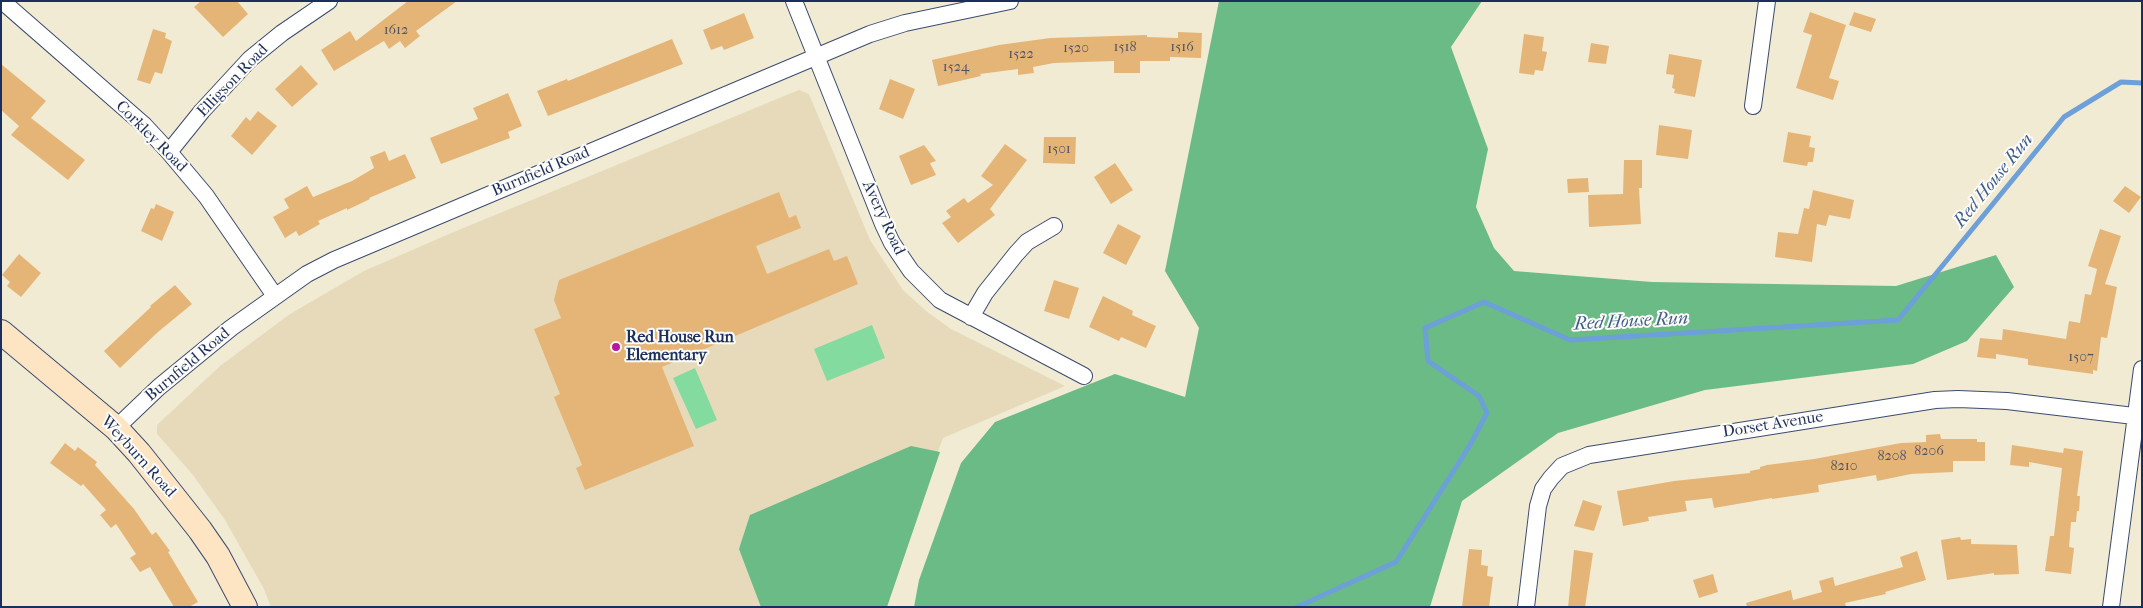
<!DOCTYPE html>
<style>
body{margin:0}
#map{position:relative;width:2143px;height:608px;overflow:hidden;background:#f1ebd3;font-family:"IM FELL French Canon",serif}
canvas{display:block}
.frame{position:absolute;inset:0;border:2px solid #1b2f5e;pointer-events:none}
</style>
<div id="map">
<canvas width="2143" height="608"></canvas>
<div class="frame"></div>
</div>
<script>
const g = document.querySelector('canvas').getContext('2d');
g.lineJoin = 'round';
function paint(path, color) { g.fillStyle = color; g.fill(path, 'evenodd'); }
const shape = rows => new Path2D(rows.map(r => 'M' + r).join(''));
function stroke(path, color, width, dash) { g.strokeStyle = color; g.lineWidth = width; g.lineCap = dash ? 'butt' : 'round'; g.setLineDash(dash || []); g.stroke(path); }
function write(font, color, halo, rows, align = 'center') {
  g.font = font + ' "IM FELL French Canon",serif'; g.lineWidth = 4; g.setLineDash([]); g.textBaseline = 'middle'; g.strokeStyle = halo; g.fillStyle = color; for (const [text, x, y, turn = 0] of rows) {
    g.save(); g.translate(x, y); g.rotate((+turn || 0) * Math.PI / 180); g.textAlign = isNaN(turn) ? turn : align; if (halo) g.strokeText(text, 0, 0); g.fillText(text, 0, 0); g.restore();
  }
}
paint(shape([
 [799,90,809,94,870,240,903,290,926,311,951,329,1065,386,943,438,878,607,271,607,264,589,225,520,193,475,157,434,157,425,220,366,290,314,364,271,449,234]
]), '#e6daba');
paint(shape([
 [872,325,885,358,827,381,814,349],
 [695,368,717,420,696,429,673,378]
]), '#84db9f');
paint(shape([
 [1219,1,1482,1,1451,47,1488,149,1476,207,1494,248,1514,271,1652,282,1896,286,1996,255,2014,287,1967,341,1913,364,1705,390,1558,433,1462,501,1430,607,914,607,919,580,961,463,995,422,1115,374,1185,397,1199,328,1165,271],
 [911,446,940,452,887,607,761,607,739,549,750,515]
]), '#6bbb86');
stroke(shape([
 [1297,607,1396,562,1470,445,1487,413,1479,396,1428,361,1425,328,1484,302,1570,340,1898,320,2064,117,2121,82,2142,83]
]), '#6d9fd8', 5);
paint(shape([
 [201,1,237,1,248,14,223,37,194,7],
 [408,1,457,1,416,31,420,36,405,48,400,41,389,49,384,41,334,71,321,50,350,31,356,41],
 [1810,12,1846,25,1829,78,1839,81,1833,100,1796,88,1812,35,1803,32],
 [1854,12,1876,19,1871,32,1849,25],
 [744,13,754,38,724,50,722,46,711,50,703,30],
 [153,29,166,33,165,38,172,41,162,74,155,72,150,84,137,80],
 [1178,32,1202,33,1201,58,1170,57,1170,61,1140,61,1140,73,1114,73,1114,61,1054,63,1033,67,1034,73,1018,75,1018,69,980,74,981,76,938,86,932,60,999,45,1050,38,1147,35,1147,37,1178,38],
 [1524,34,1544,37,1542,51,1547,52,1543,71,1535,70,1534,75,1519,73],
 [672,39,683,64,548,116,537,91,567,79,568,81],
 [1591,43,1609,46,1606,64,1588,62],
 [1669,54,1702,60,1695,97,1674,93,1675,89,1672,88,1674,75,1666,74],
 [1,64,46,101,31,118,85,160,68,180,11,135,19,126,1,110],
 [301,65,318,84,292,107,275,89],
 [890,79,915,89,903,119,879,109],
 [508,93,522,126,508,132,510,138,441,164,430,138,478,119,473,108],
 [258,111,277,126,252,155,231,136,246,117,250,121],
 [1659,125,1692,130,1688,159,1656,155],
 [1788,132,1811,136,1809,147,1815,148,1813,162,1808,162,1807,166,1783,162],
 [1044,137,1076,137,1075,164,1043,163],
 [1005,144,1027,160,990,209,995,215,958,243,942,223,951,217,946,211,964,198,968,203,993,185,981,176],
 [924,145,936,161,930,163,936,175,911,185,899,156],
 [385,151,389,161,405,154,416,178,369,198,370,199,347,210,347,208,318,221,320,224,299,236,296,231,285,238,273,217,289,208,284,199,307,186,313,197,352,181,374,168,370,157],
 [1624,160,1642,160,1642,188,1639,188,1641,224,1589,227,1588,195,1623,194],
 [1115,163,1133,190,1111,204,1094,177],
 [1588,178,1589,192,1568,193,1567,179],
 [2125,186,2141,197,2129,213,2113,201],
 [1813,190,1854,200,1850,219,1829,215,1826,226,1817,224,1812,262,1775,257,1778,232,1798,234,1804,208,1809,209],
 [779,192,789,218,796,215,801,228,756,246,767,274,829,249,834,261,847,256,858,284,662,367,694,446,585,490,576,468,582,465,554,397,560,394,534,329,561,318,554,300,559,280],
 [156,204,174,212,162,241,141,231,151,208,154,209],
 [1118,224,1141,236,1126,265,1103,253],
 [2100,229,2121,236,2105,284,2117,287,2107,338,2101,337,2097,371,2093,370,2093,374,2028,365,2028,359,1996,354,1996,359,1977,357,1980,338,2002,340,2003,329,2066,339,2069,321,2080,323,2085,294,2091,295,2097,269,2088,266],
 [19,254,41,273,21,297,7,286,10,282,2,275],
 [1054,280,1079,288,1069,319,1044,311],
 [175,285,192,304,158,332,120,368,104,351,151,307,150,306],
 [1103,296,1133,311,1132,315,1156,326,1146,348,1121,337,1119,341,1089,327],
 [1940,434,1941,439,1977,439,1977,442,1985,442,1985,461,1953,461,1953,472,1911,474,1877,481,1876,475,1818,485,1819,492,1772,499,1772,498,1714,508,1712,498,1685,501,1687,511,1648,517,1649,521,1623,526,1617,491,1674,481,1750,473,1750,471,1760,469,1760,467,1767,465,1814,459,1901,443,1926,442,1926,435],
 [65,443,75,451,78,447,97,462,95,465,134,509,152,535,156,532,170,551,168,552,198,602,189,607,174,607,150,567,140,572,130,558,136,554,116,524,111,528,100,515,106,510,83,484,81,486,50,463],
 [2012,445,2063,453,2064,448,2083,451,2077,496,2080,496,2079,511,2077,511,2076,522,2071,522,2069,547,2074,548,2071,574,2045,571,2050,536,2054,536,2062,468,2029,462,2029,467,2010,465],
 [1583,500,1602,506,1594,531,1574,526],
 [1960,537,1961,540,1971,539,1971,544,2017,545,2019,574,1994,575,1994,573,1947,580,1941,540],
 [1469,549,1482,550,1481,565,1488,566,1487,576,1493,577,1489,607,1462,607],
 [1574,550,1593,553,1585,607,1568,607],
 [1917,551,1926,580,1885,592,1886,594,1845,603,1846,607,1747,607,1746,603,1791,590,1793,600,1822,592,1819,581,1833,577,1835,586,1903,567,1900,557],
 [1713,574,1718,592,1699,598,1693,580]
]), '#e5b578');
const street = shape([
 [2,1,144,125,169,152,206,196,275,296],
 [794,1,883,224,892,243,911,271,940,300,1084,376],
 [1753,106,1767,1],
 [169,152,202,111,250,59,282,33,329,1],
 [971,317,985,293,1016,254,1027,242,1054,226],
 [116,428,159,387,231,328,307,274,334,260,870,34,905,23,1010,1],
 [1526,607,1538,506,1543,489,1551,478,1562,466,1589,455,1935,400,1958,399,2007,401,2134,416],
 [2111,607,2142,369]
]);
const secondary = shape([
 [1,332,116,428,139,453,200,530,218,556,245,607]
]);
stroke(street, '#3b4b70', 18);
stroke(secondary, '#3b4b70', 26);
stroke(street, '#fff', 16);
stroke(secondary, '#fde5c4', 24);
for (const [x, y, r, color] of [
 [616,347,5,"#b5179e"]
]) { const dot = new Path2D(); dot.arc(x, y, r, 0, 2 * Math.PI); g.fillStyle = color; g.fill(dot); stroke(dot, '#fdfcf7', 2); }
write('14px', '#4e5064', null, [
 ["1612",396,31],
 ["1518",1125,48],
 ["1516",1182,48],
 ["1520",1076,49],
 ["1522",1021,55],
 ["1524",956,68],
 ["1501",1059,150],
 ["1507",2081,358],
 ["8206",1929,452],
 ["8208",1892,457],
 ["8210",1844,467]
]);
write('16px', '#1b2f5e', '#fdfcf7', [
 ["Elligson Road",233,81,-46],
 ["Corkley Road",151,137,45],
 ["Burnfield Road",541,172,-23],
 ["Avery Road",883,218,65],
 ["Burnfield Road",188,365,-40],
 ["Dorset Avenue",1773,425,-9],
 ["Weyburn Road",138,457,48]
]);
write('bold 16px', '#1b2f5e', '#fdfcf7', [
 ["Red House Run",626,338],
 ["Elementary",626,356]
], 'left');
write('italic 18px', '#3c5c8f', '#fdfcf7', [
 ["Red House Run",1994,181,-51],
 ["Red House Run",1631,322,-3]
]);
</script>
